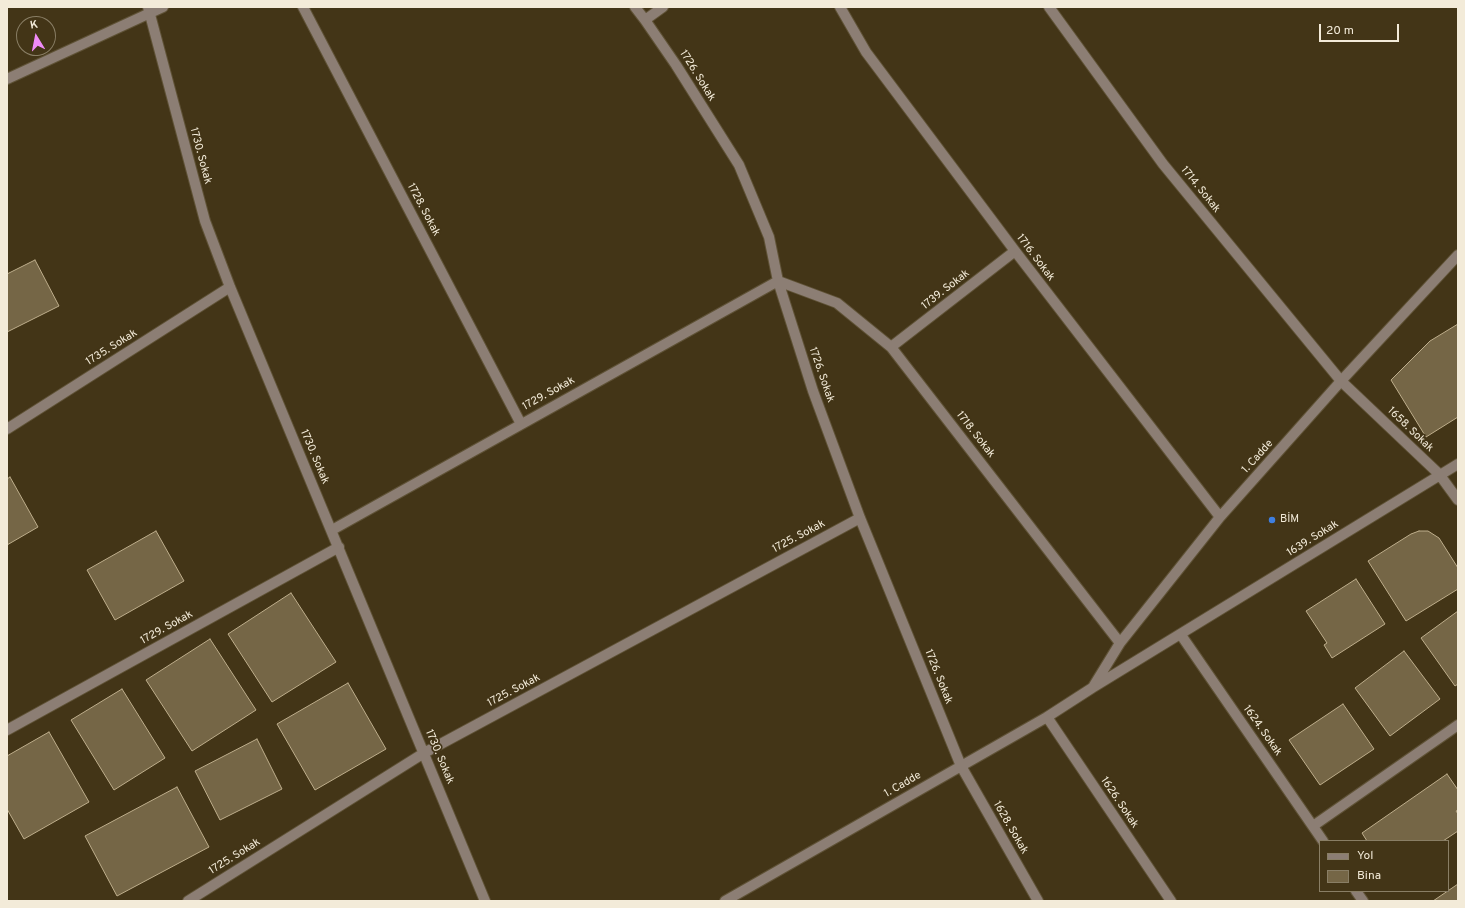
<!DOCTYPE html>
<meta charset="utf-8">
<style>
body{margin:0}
#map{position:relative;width:1465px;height:908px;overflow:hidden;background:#433517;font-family:Overpass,sans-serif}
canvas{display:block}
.frame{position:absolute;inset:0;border:8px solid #f3ebd9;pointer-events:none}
.legend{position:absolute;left:1319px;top:840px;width:130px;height:52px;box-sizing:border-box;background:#433517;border:1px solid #897e65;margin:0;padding:5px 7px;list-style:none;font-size:12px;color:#f3ebd9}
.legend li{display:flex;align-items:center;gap:8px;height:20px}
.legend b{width:20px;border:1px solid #897e65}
.north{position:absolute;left:16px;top:16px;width:40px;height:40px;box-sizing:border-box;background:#433517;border:1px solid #897e65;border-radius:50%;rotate:350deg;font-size:11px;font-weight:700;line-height:16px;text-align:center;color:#f3ebd9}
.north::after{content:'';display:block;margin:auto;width:14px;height:18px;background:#ef8bf7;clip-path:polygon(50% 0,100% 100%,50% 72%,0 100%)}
.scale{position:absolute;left:1319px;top:24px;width:80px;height:18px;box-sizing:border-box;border:2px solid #f3ebd9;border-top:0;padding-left:5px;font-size:12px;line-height:14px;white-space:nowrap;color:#f3ebd9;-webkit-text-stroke:3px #433517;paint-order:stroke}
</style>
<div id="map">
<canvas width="1465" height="908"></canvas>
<div class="frame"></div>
<ul class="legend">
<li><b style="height:5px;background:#8c7e74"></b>Yol</li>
<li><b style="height:11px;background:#756646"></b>Bina</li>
</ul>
<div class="north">K</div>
<div class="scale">20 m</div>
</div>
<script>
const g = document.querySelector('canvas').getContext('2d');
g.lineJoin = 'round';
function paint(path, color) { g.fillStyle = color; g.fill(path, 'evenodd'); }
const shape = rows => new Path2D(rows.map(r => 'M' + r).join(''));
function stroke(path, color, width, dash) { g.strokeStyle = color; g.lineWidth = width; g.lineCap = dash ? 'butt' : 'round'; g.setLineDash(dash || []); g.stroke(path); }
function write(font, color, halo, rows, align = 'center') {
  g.font = font + ' Overpass,sans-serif'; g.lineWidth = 3.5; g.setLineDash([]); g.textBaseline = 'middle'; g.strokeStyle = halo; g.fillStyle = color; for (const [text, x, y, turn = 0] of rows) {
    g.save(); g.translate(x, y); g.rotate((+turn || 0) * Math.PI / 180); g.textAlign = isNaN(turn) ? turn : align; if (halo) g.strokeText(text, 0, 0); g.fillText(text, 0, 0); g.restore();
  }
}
const building = shape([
 [35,260,59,306,7,332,7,274,35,260],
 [1458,324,1458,417,1426,437,1391,380,1430,341,1458,324],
 [10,477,38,527,7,545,7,479,10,477],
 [156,531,184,581,115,620,87,570,156,531],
 [1419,531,1428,531,1439,538,1458,568,1458,589,1406,621,1368,561,1411,534,1419,531],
 [1356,579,1385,624,1332,658,1324,645,1327,643,1306,611,1356,579],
 [291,593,336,662,272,702,228,634,291,593],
 [1458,611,1458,684,1455,686,1421,638,1458,611],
 [210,639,256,710,192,751,146,680,210,639],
 [1404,651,1440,699,1390,736,1355,688,1404,651],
 [348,683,386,749,315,790,277,724,348,683],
 [122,689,165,758,114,790,71,720,122,689],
 [1343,704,1374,749,1320,785,1289,740,1343,704],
 [49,732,89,802,24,839,7,809,7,756,49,732],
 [257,739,282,789,220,820,195,771,257,739],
 [1447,774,1458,790,1458,810,1456,811,1458,814,1458,831,1443,841,1367,841,1362,833,1447,774],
 [177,787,209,847,117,896,85,836,177,787],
 [1458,884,1458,901,1433,901,1458,884]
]);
paint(building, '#756646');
stroke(building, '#beae8c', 1);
const minor = shape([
 [148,7,205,221,230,287,485,901],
 [303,7,521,424],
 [635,7,645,20,676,65,739,165,769,237,778,281,813,391,860,518,961,766,1038,901],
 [840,7,866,52,1015,251,1220,517],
 [1049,7,1163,164,1341,381,1439,474,1458,500],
 [645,20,663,7],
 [7,79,163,7],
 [891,347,1015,251],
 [7,429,230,287],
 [332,530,778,281,837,303,891,347,1120,643],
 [1181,635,1323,841],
 [1093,687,1120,643,1220,517,1341,381,1458,255],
 [1047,717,1171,901],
 [7,730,339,547],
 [1313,826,1458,725],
 [1356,891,1363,901],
 [188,901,424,753,860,518],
 [725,901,1047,717,1092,688,1458,464]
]);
stroke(minor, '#5f5236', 12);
stroke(minor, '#8c7e74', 10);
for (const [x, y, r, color] of [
 [1272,520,4,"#3f7fe0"]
]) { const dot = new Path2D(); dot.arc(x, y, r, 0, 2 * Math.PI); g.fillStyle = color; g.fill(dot); stroke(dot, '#433517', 1.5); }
write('11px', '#f3ebd9', '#433517', [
 ["1726. Sokak",697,76,58],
 ["1730. Sokak",200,156,75],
 ["1714. Sokak",1200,190,51],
 ["1728. Sokak",423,210,62],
 ["1716. Sokak",1035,258,53],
 ["1739. Sokak",946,290,-38],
 ["1735. Sokak",112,348,-32],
 ["1726. Sokak",821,375,71],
 ["1729. Sokak",549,394,-29],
 ["1658. Sokak",1410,430,44],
 ["1718. Sokak",975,435,52],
 ["1730. Sokak",314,457,67],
 ["1. Cadde",1258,457,-48],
 ["1725. Sokak",799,537,-28],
 ["1639. Sokak",1313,539,-32],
 ["1729. Sokak",167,628,-29],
 ["1726. Sokak",938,677,68],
 ["1725. Sokak",514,691,-28],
 ["1624. Sokak",1262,731,55],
 ["1730. Sokak",439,757,67],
 ["1. Cadde",903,785,-30],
 ["1626. Sokak",1119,803,56],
 ["1628. Sokak",1010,828,60],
 ["1725. Sokak",235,857,-32]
]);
write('11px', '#f3ebd9', '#433517', [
 ["BİM",1280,520]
], 'left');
</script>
